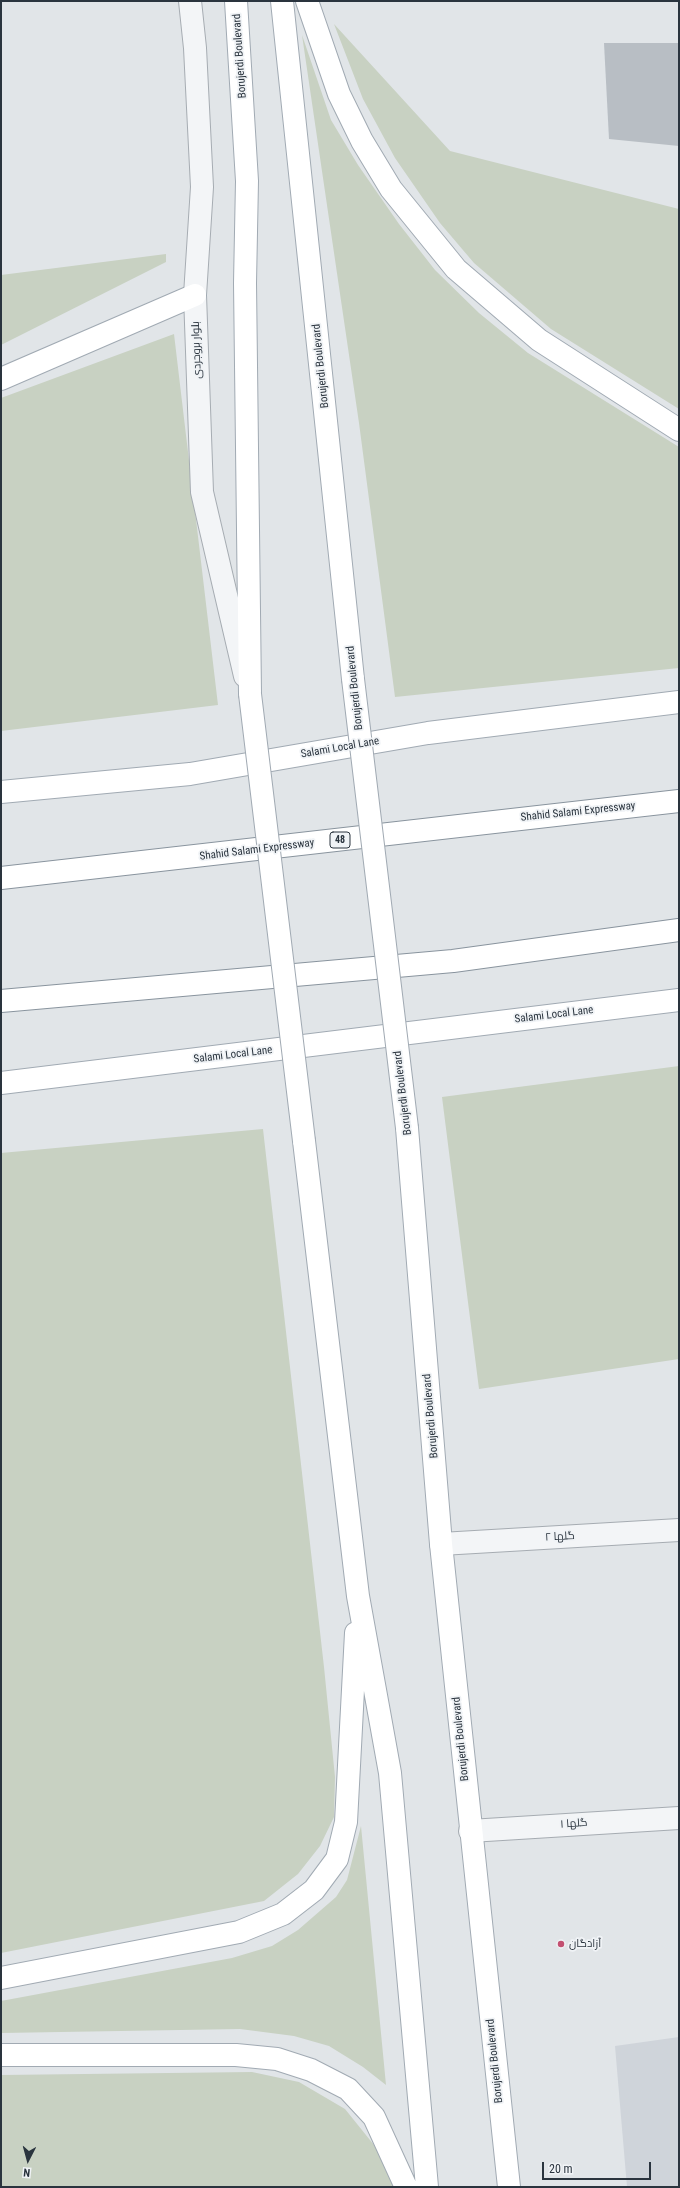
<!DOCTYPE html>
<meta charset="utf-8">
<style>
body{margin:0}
#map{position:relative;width:680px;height:2188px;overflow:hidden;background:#e1e5e8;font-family:"Roboto Condensed",sans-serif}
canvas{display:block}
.frame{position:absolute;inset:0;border:2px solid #2a343e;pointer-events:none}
.north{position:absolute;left:8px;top:2140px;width:40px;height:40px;-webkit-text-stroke:3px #f0f3f6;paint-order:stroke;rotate:186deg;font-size:11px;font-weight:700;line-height:16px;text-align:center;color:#2a343e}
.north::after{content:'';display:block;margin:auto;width:14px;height:18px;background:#2a343e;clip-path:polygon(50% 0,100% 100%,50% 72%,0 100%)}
.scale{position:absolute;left:542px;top:2162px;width:109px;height:18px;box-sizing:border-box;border:2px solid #2a343e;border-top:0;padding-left:5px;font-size:12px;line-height:14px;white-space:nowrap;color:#2a343e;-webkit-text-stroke:3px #f0f3f6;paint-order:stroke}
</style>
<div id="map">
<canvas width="680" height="2188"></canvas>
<div class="frame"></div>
<div class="north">N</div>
<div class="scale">20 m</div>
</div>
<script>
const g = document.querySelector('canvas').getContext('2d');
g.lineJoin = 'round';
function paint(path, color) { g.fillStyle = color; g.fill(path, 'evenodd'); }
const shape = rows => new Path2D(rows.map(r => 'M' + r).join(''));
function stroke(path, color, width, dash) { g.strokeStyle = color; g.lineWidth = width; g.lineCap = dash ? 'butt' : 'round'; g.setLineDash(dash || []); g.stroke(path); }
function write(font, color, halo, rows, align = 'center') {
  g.font = font + ' "Roboto Condensed",Cairo,sans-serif'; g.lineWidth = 3.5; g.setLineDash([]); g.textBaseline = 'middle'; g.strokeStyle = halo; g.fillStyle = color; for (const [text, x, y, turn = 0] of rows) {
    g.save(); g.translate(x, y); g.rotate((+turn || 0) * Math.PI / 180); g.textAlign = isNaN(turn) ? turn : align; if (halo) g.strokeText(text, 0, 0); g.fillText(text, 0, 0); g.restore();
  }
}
paint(shape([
 [679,2037,679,2187,627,2187,615,2046]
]), '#cfd4da');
paint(shape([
 [334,24,450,151,679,209,679,409,551,329,474,263,440,223,395,158,363,99],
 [302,35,331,120,358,165,399,224,435,270,479,313,528,353,679,447,679,668,395,697,359,423],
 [166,254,166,262,1,345,1,275],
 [174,334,218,705,1,731,1,398],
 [679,1066,679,1359,479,1389,442,1097],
 [263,1129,324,1667,335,1777,334,1817,320,1846,298,1874,264,1901,1,1953,1,1153],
 [361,1826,386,2085,363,2067,329,2046,294,2036,240,2029,1,2033,1,2001,232,1958,272,1946,298,1930,336,1897,347,1880],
 [252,2072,299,2082,345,2109,374,2145,393,2179,394,2187,1,2187,1,2075]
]), '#c8d1c2');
paint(shape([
 [604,43,679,43,679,146,609,139]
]), '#b8bec4');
const minor = shape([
 [190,1,195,48,202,187,195,295,202,492,245,676],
 [441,1544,679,1530],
 [470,1831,679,1818]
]);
const major = shape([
 [236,1,247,181,245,283,250,694],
 [282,1,353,679],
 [307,1,339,94,362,141,391,189,456,269,539,340,679,430],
 [1,379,195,295],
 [1,792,190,774,428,733,679,702],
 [1,1083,679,1000],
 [407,1128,441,1544,509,2187],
 [304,1141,358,1596,390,1773,427,2187],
 [1,1978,239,1932,283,1914,314,1890,337,1859,346,1822,356,1633],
 [1,2055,236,2055,277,2059,311,2070,348,2089,374,2117,406,2187]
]);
const highway = shape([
 [1,878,679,801],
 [1,1001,453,961,679,930]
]);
stroke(minor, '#a6acb2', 24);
stroke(major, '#a1aab3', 24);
stroke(highway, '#89949e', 24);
stroke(minor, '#f3f5f7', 22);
stroke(major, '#fff', 22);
stroke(highway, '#fff', 22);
const majorBridge = shape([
 [353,679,407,1128],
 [250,694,304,1141]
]);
stroke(majorBridge, '#a1aab3', 24, []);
stroke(majorBridge, '#fff', 22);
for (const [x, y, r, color] of [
 [561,1944,4,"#c35071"]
]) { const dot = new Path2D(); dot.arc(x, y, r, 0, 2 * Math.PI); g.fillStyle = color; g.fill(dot); stroke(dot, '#f0f3f6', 1.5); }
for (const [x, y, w] of [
 [340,840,20]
]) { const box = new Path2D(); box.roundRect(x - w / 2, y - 8, w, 16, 3); g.fillStyle = '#f0f3f6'; g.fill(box); stroke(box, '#2a343e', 1); }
write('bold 10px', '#2a343e', null, [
 ["48",340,840]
]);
write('11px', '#2a343e', '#f0f3f6', [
 ["Borujerdi Boulevard",240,56,-94],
 ["بلوار بروجردی",197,350,-92],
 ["Borujerdi Boulevard",321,366,-96],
 ["Borujerdi Boulevard",355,688,-96],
 ["Salami Local Lane",340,748,-10],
 ["Shahid Salami Expressway",578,812,-6],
 ["Shahid Salami Expressway",257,850,-7],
 ["Salami Local Lane",554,1015,-7],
 ["Salami Local Lane",233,1055,-7],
 ["Borujerdi Boulevard",403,1093,-97],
 ["Borujerdi Boulevard",431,1416,-95],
 ["گلها ۲",560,1537,-3],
 ["Borujerdi Boulevard",461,1739,-96],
 ["گلها ۱",574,1824,-4],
 ["Borujerdi Boulevard",495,2061,-96]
]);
write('11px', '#2a343e', '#f0f3f6', [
 ["آزادگان",569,1944]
], 'left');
</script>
